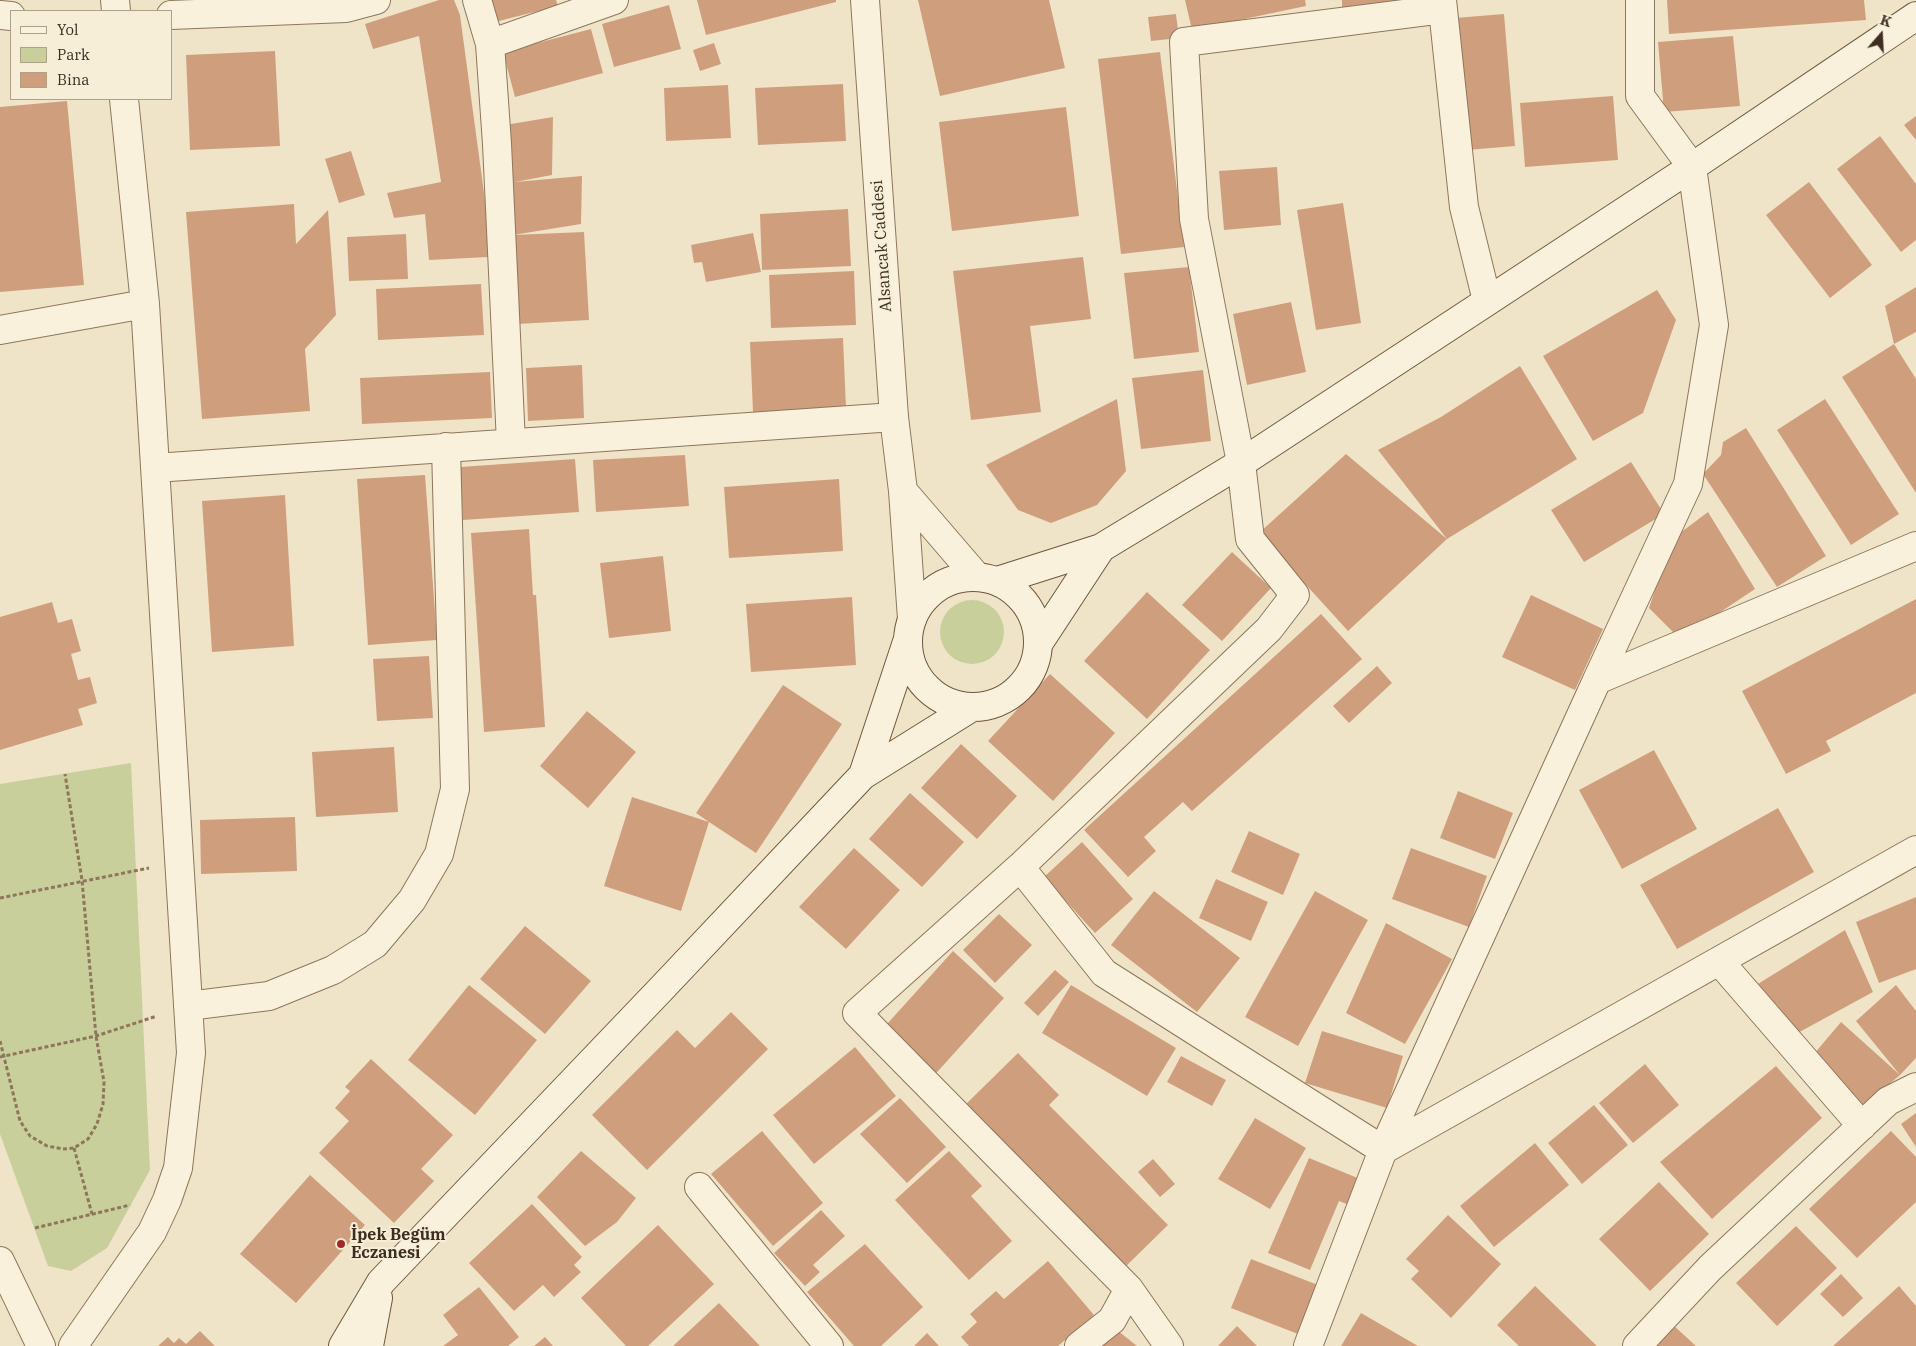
<!DOCTYPE html>
<meta charset="utf-8">
<style>
body{margin:0}
#map{position:relative;width:1916px;height:1346px;overflow:hidden;background:#f0e4c8;font-family:"IBM Plex Serif",serif}
canvas{display:block}
.legend{position:absolute;left:10px;top:10px;width:162px;height:90px;box-sizing:border-box;background:#f7eed8;border:1px solid #ada18e;margin:0;padding:6px 9px;list-style:none;font-size:15px;color:#3d2e20}
.legend li{display:flex;align-items:center;gap:10px;height:25px}
.legend b{width:25px;border:1px solid #ada18e}
.north{position:absolute;left:1856px;top:10px;width:50px;height:50px;-webkit-text-stroke:4px #f7eed8;paint-order:stroke;rotate:19deg;font-size:14px;font-weight:700;line-height:20px;text-align:center;color:#3d2e20}
.north::after{content:'';display:block;margin:auto;width:18px;height:22px;background:#3d2e20;clip-path:polygon(50% 0,100% 100%,50% 72%,0 100%)}
</style>
<div id="map">
<canvas width="1916" height="1346"></canvas>
<ul class="legend">
<li><b style="height:6px;background:#faf1dc"></b>Yol</li>
<li><b style="height:14px;background:#c9cf9b"></b>Park</li>
<li><b style="height:14px;background:#cf9f7d"></b>Bina</li>
</ul>
<div class="north">K</div>
</div>
<script>
const g = document.querySelector('canvas').getContext('2d');
g.lineJoin = 'round';
function paint(path, color) { g.fillStyle = color; g.fill(path, 'evenodd'); }
const shape = rows => new Path2D(rows.map(r => 'M' + r).join(''));
function stroke(path, color, width, dash) { g.strokeStyle = color; g.lineWidth = width; g.lineCap = dash ? 'butt' : 'round'; g.setLineDash(dash || []); g.stroke(path); }
function write(font, color, halo, rows, align = 'center') {
  g.font = font + ' "IBM Plex Serif",serif'; g.lineWidth = 4; g.setLineDash([]); g.textBaseline = 'middle'; g.strokeStyle = halo; g.fillStyle = color; for (const [text, x, y, turn = 0] of rows) {
    g.save(); g.translate(x, y); g.rotate((+turn || 0) * Math.PI / 180); g.textAlign = isNaN(turn) ? turn : align; if (halo) g.strokeText(text, 0, 0); g.fillText(text, 0, 0); g.restore();
  }
}
paint(shape([
 '940 632a32 32 0 1 1 64 0a32 32 0 1 1-64 0Z',
 [131,763,150,1170,107,1248,71,1271,48,1266,0,1134,0,784]
]), '#c9cf9b');
paint(shape([
 [439,0,454,0,460,15,486,208,488,257,429,260,425,214,394,218,387,193,441,182,419,36,373,49,365,24],
 [485,0,556,0,558,6,491,23],
 [697,0,836,0,836,2,706,35],
 [918,0,1049,0,1065,68,940,96],
 [1185,0,1305,0,1306,6,1192,30],
 [1342,0,1420,0,1342,8],
 [1667,0,1864,0,1866,20,1669,34],
 [669,5,681,49,614,67,602,24],
 [1176,14,1179,38,1151,41,1148,17],
 [1504,14,1515,146,1467,150,1455,18],
 [591,29,603,73,515,97,503,52],
 [1733,36,1740,106,1664,112,1658,42],
 [714,43,721,64,700,71,693,50],
 [275,51,280,146,190,150,186,55],
 [1160,52,1184,247,1121,254,1098,59],
 [843,84,846,141,758,145,755,88],
 [728,85,731,138,666,141,664,88],
 [1613,96,1618,160,1525,167,1520,103],
 [67,101,84,285,0,292,0,107],
 [1066,107,1079,216,952,231,939,122],
 [1916,116,1916,140,1904,125],
 [553,117,552,175,515,182,582,176,581,224,513,235,584,232,589,320,517,324,505,125],
 [1880,136,1916,184,1916,240,1901,252,1837,169],
 [351,151,365,195,339,203,325,159],
 [1277,167,1281,225,1224,230,1219,171],
 [1809,182,1872,265,1830,298,1766,215],
 [1343,203,1361,323,1316,330,1297,210],
 [294,204,296,244,328,210,336,315,305,349,310,411,202,419,186,212],
 [848,209,851,266,762,270,760,214],
 [753,233,761,272,706,282,702,262,694,263,691,245],
 [406,234,408,279,349,281,347,237],
 [1083,257,1091,319,1030,326,1041,412,971,420,953,271],
 [1189,267,1199,352,1134,359,1124,273],
 [854,271,856,325,771,328,769,275],
 [481,284,484,335,378,340,376,289],
 [1916,287,1916,332,1894,344,1885,306],
 [1657,290,1676,320,1643,413,1593,441,1543,356],
 [1291,302,1306,372,1247,385,1233,314],
 [843,338,846,408,753,412,750,342],
 [1894,344,1916,379,1916,493,1842,377],
 [582,365,584,418,528,421,526,368],
 [1520,366,1577,459,1447,539,1378,450,1441,417],
 [1203,370,1211,441,1141,449,1132,378],
 [490,372,492,418,362,424,360,378],
 [1117,399,1126,471,1097,505,1051,523,1018,510,986,465],
 [1825,399,1899,514,1851,545,1777,430],
 [1746,428,1826,556,1777,587,1703,474,1721,455,1723,442],
 [1346,454,1447,539,1348,631,1259,533],
 [685,455,689,506,596,512,593,460],
 [575,459,579,512,463,520,460,467],
 [1631,462,1664,514,1584,562,1551,510],
 [425,475,437,640,368,645,357,479],
 [839,479,843,551,729,558,724,487],
 [285,495,294,646,212,652,202,501],
 [1708,512,1755,589,1680,639,1649,608,1672,539],
 [529,529,533,595,536,595,545,727,484,732,471,533],
 [1232,552,1271,588,1222,641,1182,605],
 [663,556,671,631,609,638,600,563],
 [1147,592,1210,650,1147,719,1084,661],
 [1531,595,1603,629,1575,690,1502,657],
 [852,597,856,665,751,672,746,604],
 [1916,599,1916,693,1826,741,1831,751,1786,774,1742,691],
 [52,602,58,623,72,619,81,651,71,654,78,680,90,677,97,703,78,709,83,725,0,750,0,617],
 [1321,614,1362,659,1192,811,1183,802,1144,837,1156,851,1128,877,1084,830],
 [429,656,433,718,377,721,373,659],
 [1377,666,1392,683,1349,723,1333,706],
 [1050,674,1115,733,1053,801,988,741],
 [783,685,842,724,756,853,709,822,681,911,604,886,632,797,709,822,696,813],
 [587,711,636,752,588,808,540,766],
 [961,744,1017,796,977,839,921,788],
 [394,747,398,812,316,817,312,752],
 [1654,750,1697,829,1622,869,1579,790],
 [1458,791,1513,813,1495,859,1440,838],
 [910,793,964,842,922,887,869,839],
 [1778,808,1814,872,1677,949,1640,885],
 [295,817,297,871,201,874,200,820],
 [1249,831,1300,854,1283,895,1231,872],
 [1082,842,1133,899,1095,933,1044,877],
 [854,848,900,890,846,949,799,907],
 [1411,848,1487,876,1469,927,1392,899],
 [1216,879,1268,902,1251,941,1199,918],
 [1154,891,1240,958,1197,1012,1111,945],
 [1315,891,1368,920,1298,1046,1245,1017],
 [1916,897,1916,969,1879,983,1856,922],
 [999,914,1032,945,995,983,963,950],
 [1386,923,1452,959,1405,1044,1346,1013],
 [525,926,591,981,545,1034,480,979],
 [1845,930,1873,992,1794,1035,1753,987],
 [953,951,1004,998,930,1080,878,1034],
 [1055,970,1069,982,1038,1016,1024,1003],
 [469,985,537,1040,475,1115,408,1060],
 [1071,985,1176,1048,1147,1096,1042,1033],
 [1896,985,1916,1011,1916,1058,1900,1075,1856,1021],
 [731,1012,768,1049,647,1170,592,1115,677,1030,695,1048],
 [1841,1022,1900,1075,1861,1108,1814,1054],
 [1322,1031,1403,1056,1387,1108,1305,1083],
 [855,1047,896,1096,814,1164,773,1115],
 [1018,1053,1059,1095,1049,1105,1168,1225,1122,1270,962,1108],
 [1181,1056,1226,1080,1212,1106,1167,1082],
 [371,1059,453,1135,421,1169,434,1181,394,1223,319,1153,349,1121,335,1108,350,1091,345,1087],
 [1645,1064,1679,1105,1633,1143,1599,1103],
 [1776,1066,1822,1118,1712,1219,1660,1162],
 [900,1098,946,1147,907,1183,860,1134],
 [1594,1105,1628,1145,1582,1184,1548,1143],
 [1916,1113,1916,1147,1901,1124],
 [1255,1118,1306,1148,1270,1209,1218,1179],
 [762,1131,823,1203,773,1246,711,1174],
 [1891,1131,1916,1157,1916,1202,1857,1258,1809,1209],
 [1535,1143,1569,1185,1494,1247,1460,1206],
 [581,1151,636,1198,617,1222,585,1246,537,1197],
 [949,1151,982,1186,971,1196,1012,1241,969,1280,895,1200],
 [1309,1158,1360,1179,1349,1205,1339,1201,1310,1270,1268,1253],
 [1153,1159,1175,1184,1160,1197,1138,1172],
 [310,1175,365,1225,296,1303,240,1254],
 [1659,1182,1709,1234,1650,1291,1599,1239],
 [532,1204,582,1257,574,1265,581,1272,554,1297,543,1285,514,1311,469,1263],
 [821,1210,845,1236,813,1265,820,1272,805,1286,774,1253],
 [1448,1215,1501,1264,1451,1318,1411,1279,1419,1271,1406,1259],
 [658,1225,714,1284,648,1346,626,1346,581,1298],
 [1796,1226,1837,1268,1777,1326,1736,1283],
 [865,1244,923,1307,881,1346,854,1346,807,1292],
 [1251,1259,1318,1285,1298,1334,1231,1308],
 [1048,1261,1094,1315,1058,1346,969,1346,961,1337,977,1322,970,1314,996,1291,1004,1299],
 [1841,1274,1863,1298,1843,1317,1820,1294],
 [1535,1286,1597,1346,1519,1346,1497,1325],
 [1899,1286,1916,1306,1916,1346,1833,1346],
 [479,1287,519,1337,508,1346,443,1346,458,1335,443,1315],
 [719,1303,760,1346,673,1346],
 [1361,1313,1418,1346,1341,1346],
 [1673,1325,1696,1346,1653,1346],
 [1112,1326,1137,1346,1096,1346],
 [1237,1326,1257,1346,1218,1346],
 [200,1331,215,1346,158,1346,168,1337,174,1343,179,1338,186,1344],
 [927,1333,939,1346,914,1346],
 [545,1337,553,1346,534,1346]
]), '#cf9f7d');
const minor = shape([
 [115,0,116,11],
 [477,0,490,44],
 [1442,0,1464,207,1487,301],
 [0,15,11,16],
 [171,15,346,8,376,0],
 [0,330,145,304],
 [511,443,497,144,490,44,614,0],
 [155,468,894,417],
 [1597,680,1688,484,1714,325,1692,167,1640,96,1640,0],
 [1020,867,1104,973,1383,1150,1597,680,1916,546],
 [1719,961,1862,1126],
 [188,1006,269,996,333,970,375,944,412,900,439,854,455,789,446,447],
 [699,1187,829,1346],
 [1129,1289,1169,1346],
 [73,1346,152,1232,167,1200,178,1168,191,1053,145,304,124,99],
 [1079,1346,1112,1320,1129,1289,857,1013,1020,867,1269,629,1295,595,1250,539,1241,463,1194,219,1184,42,1443,9],
 [1308,1346,1383,1150,1916,850],
 [1637,1346,1710,1268,1888,1101,1916,1087]
]);
const tertiary = shape([
 [865,0,894,417,903,491],
 [912,619,903,491,977,577],
 [0,1261,41,1346]
]);
const secondary = shape([
 [1101,548,1241,463,1692,167,1916,16],
 '908 642a65 65 0 1 1 130 0a65 65 0 1 1-130 0Z',
 [997,581,1101,548,1038,644],
 [908,639,863,775,972,707],
 [343,1346,381,1282,663,987,863,775],
 [369,1346,378,1298]
]);
stroke(minor, '#8d765c', 30);
stroke(tertiary, '#8d765c', 30);
stroke(secondary, '#6f573f', 30);
stroke(shape([
 [0,898,149,868],
 [0,1041,20,1121,30,1136,47,1146,63,1149,74,1148,88,1139,97,1124,103,1104,104,1082,96,1036,82,880,65,774],
 [0,1057,96,1036,157,1016],
 [74,1148,92,1214],
 [35,1228,130,1205]
]), '#8d765c', 3, [4, 2.5]);
stroke(minor, '#faf1dc', 28);
stroke(tertiary, '#faf1dc', 28);
stroke(secondary, '#faf1dc', 28);
for (const [x, y, r, color] of [
 [341,1244,5,"#9e2a2b"]
]) { const dot = new Path2D(); dot.arc(x, y, r, 0, 2 * Math.PI); g.fillStyle = color; g.fill(dot); stroke(dot, '#f7eed8', 2); }
write('16px', '#3d2e20', '#f7eed8', [
 ["Alsancak Caddesi",882,246,-94]
]);
write('bold 16px', '#3d2e20', '#f7eed8', [
 ["İpek Begüm",351,1235],
 ["Eczanesi",351,1253]
], 'left');
</script>
